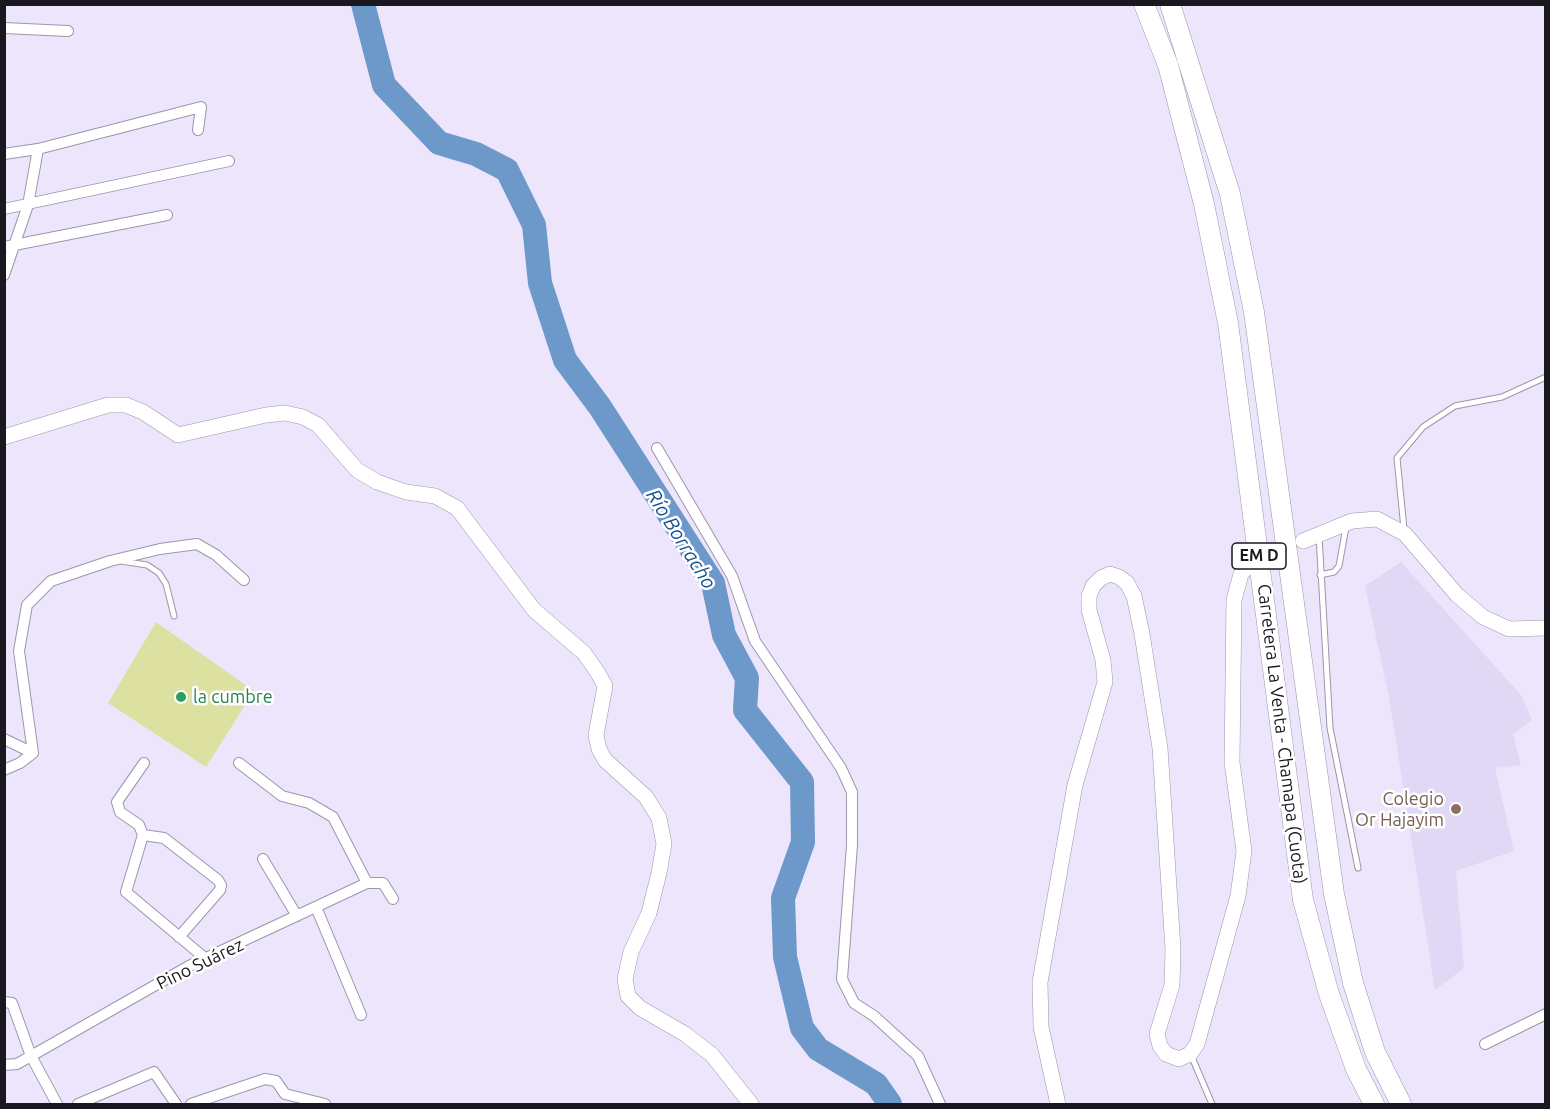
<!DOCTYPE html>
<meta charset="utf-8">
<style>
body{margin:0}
#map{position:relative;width:1550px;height:1109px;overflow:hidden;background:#ece5fc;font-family:Ubuntu,sans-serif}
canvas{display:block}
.frame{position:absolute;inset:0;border:6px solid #1a181f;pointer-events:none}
</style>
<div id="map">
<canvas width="1550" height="1109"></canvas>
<div class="frame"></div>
</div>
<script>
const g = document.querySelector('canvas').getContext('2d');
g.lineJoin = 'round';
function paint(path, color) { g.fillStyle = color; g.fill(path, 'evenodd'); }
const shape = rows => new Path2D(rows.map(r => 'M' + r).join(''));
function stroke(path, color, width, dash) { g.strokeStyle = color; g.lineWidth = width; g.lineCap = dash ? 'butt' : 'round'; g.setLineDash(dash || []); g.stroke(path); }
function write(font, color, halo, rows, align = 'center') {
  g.font = font + ' Ubuntu,sans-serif'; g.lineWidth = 5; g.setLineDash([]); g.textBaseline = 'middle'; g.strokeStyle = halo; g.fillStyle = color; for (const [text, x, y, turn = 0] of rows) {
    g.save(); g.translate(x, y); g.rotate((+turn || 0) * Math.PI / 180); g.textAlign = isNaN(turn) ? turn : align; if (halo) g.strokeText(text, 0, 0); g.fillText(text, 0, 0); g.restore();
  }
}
paint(shape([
 [1401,562,1521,695,1532,720,1513,734,1521,765,1495,768,1514,851,1456,871,1464,968,1435,990,1389,697,1365,586]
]), '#e1d8f5');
paint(shape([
 [156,622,254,691,206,767,108,703]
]), '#dce1a2');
stroke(shape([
 [363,4,384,85,439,143,476,154,507,170,534,225,540,283,565,360,600,407,713,583,724,635,747,678,745,710,802,782,803,842,783,898,785,957,802,1028,818,1049,876,1084,890,1104]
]), '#6d98ca', 24);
stroke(shape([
 [1253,561,1295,544]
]), '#ccc6db', 15, [15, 8]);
const service = shape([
 [1404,529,1397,458,1423,427,1455,406,1502,397,1546,377],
 [1319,536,1330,728,1358,868],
 [121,561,147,565,159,573,166,584,174,616],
 [1320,575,1334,572,1339,566,1346,527],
 [1191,1055,1212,1104]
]);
const minor = shape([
 [4,28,68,31],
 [4,154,38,149,201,107,198,130],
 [4,209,229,161],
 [4,247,167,215],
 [4,275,28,205,38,149],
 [657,448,732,576,755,641,841,768,852,792,852,845,842,979,854,1003,874,1016,918,1056,940,1104],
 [4,739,33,753],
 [144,763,117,802,120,812,139,825,143,835,126,892,206,959],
 [239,763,282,796,309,803,333,817,367,883],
 [4,770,20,763,33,753,19,651,27,605,51,581,110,561,160,549,197,544,216,555,244,580],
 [143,835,164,838,218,880,221,885,220,890,179,937],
 [263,859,297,916],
 [316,907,361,1015],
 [4,1002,12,1003,31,1056,57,1104],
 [1485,1044,1546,1014],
 [4,1065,17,1064,189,966,367,883,383,883,393,899],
 [78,1104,154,1072,176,1104],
 [191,1104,265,1079,276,1081,285,1094,325,1104]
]);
const secondary = shape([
 [4,437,108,405,126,405,143,412,178,435,266,415,285,413,303,417,318,425,357,470,377,482,406,492,435,496,457,508,534,610,584,653,598,673,605,686,596,735,599,749,605,760,646,797,659,818,664,844,659,873,649,913,631,952,625,979,628,996,640,1008,685,1034,712,1055,751,1104],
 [1303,541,1352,521,1377,519,1405,534,1457,595,1483,617,1509,629,1546,628],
 [1058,1104,1041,1027,1040,982,1075,785,1105,682,1103,660,1089,610,1089,596,1093,586,1101,578,1110,574,1119,577,1127,583,1134,596,1142,634,1160,748,1173,949,1172,985,1157,1034,1160,1046,1166,1054,1179,1059,1190,1054,1197,1044,1238,896,1244,851,1232,762,1234,600,1241,574,1253,561]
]);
const motorway = shape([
 [1144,4,1168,65,1204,204,1228,323,1303,900,1329,994,1356,1069,1374,1104],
 [1170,4,1230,194,1254,312,1334,894,1353,983,1375,1052,1401,1104]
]);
stroke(service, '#9c96aa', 7);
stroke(minor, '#9c96aa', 12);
stroke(secondary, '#9c96aa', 16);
stroke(motorway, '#9c96aa', 21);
stroke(service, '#fff', 5);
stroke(minor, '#fff', 10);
stroke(secondary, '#fff', 15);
stroke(motorway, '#fff', 20);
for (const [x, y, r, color] of [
 [181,697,6,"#2e9e5b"],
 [1456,809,6,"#8d6e63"]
]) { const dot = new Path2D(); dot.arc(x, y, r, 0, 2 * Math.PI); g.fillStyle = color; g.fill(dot); stroke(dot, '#fff', 2); }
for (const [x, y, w] of [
 [1259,556,54]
]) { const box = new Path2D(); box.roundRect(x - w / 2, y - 13, w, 26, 4.5); g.fillStyle = '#fff'; g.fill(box); stroke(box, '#1a181f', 1.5); }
write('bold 16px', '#1a181f', null, [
 ["EM D",1259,556]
]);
write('18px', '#27864d', '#fff', [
 ["la cumbre",193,697]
], 'left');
write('18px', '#1a181f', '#fff', [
 ["Carretera La Venta - Chamapa (Cuota)",1282,734,83],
 ["Pino Suárez",200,964,-26]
]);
write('18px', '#785e54', '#fff', [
 ["Colegio",1444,799],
 ["Or Hajayim",1444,820]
], 'right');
write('italic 20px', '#13518e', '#fff', [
 ["Río Borracho",681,539,58]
]);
</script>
